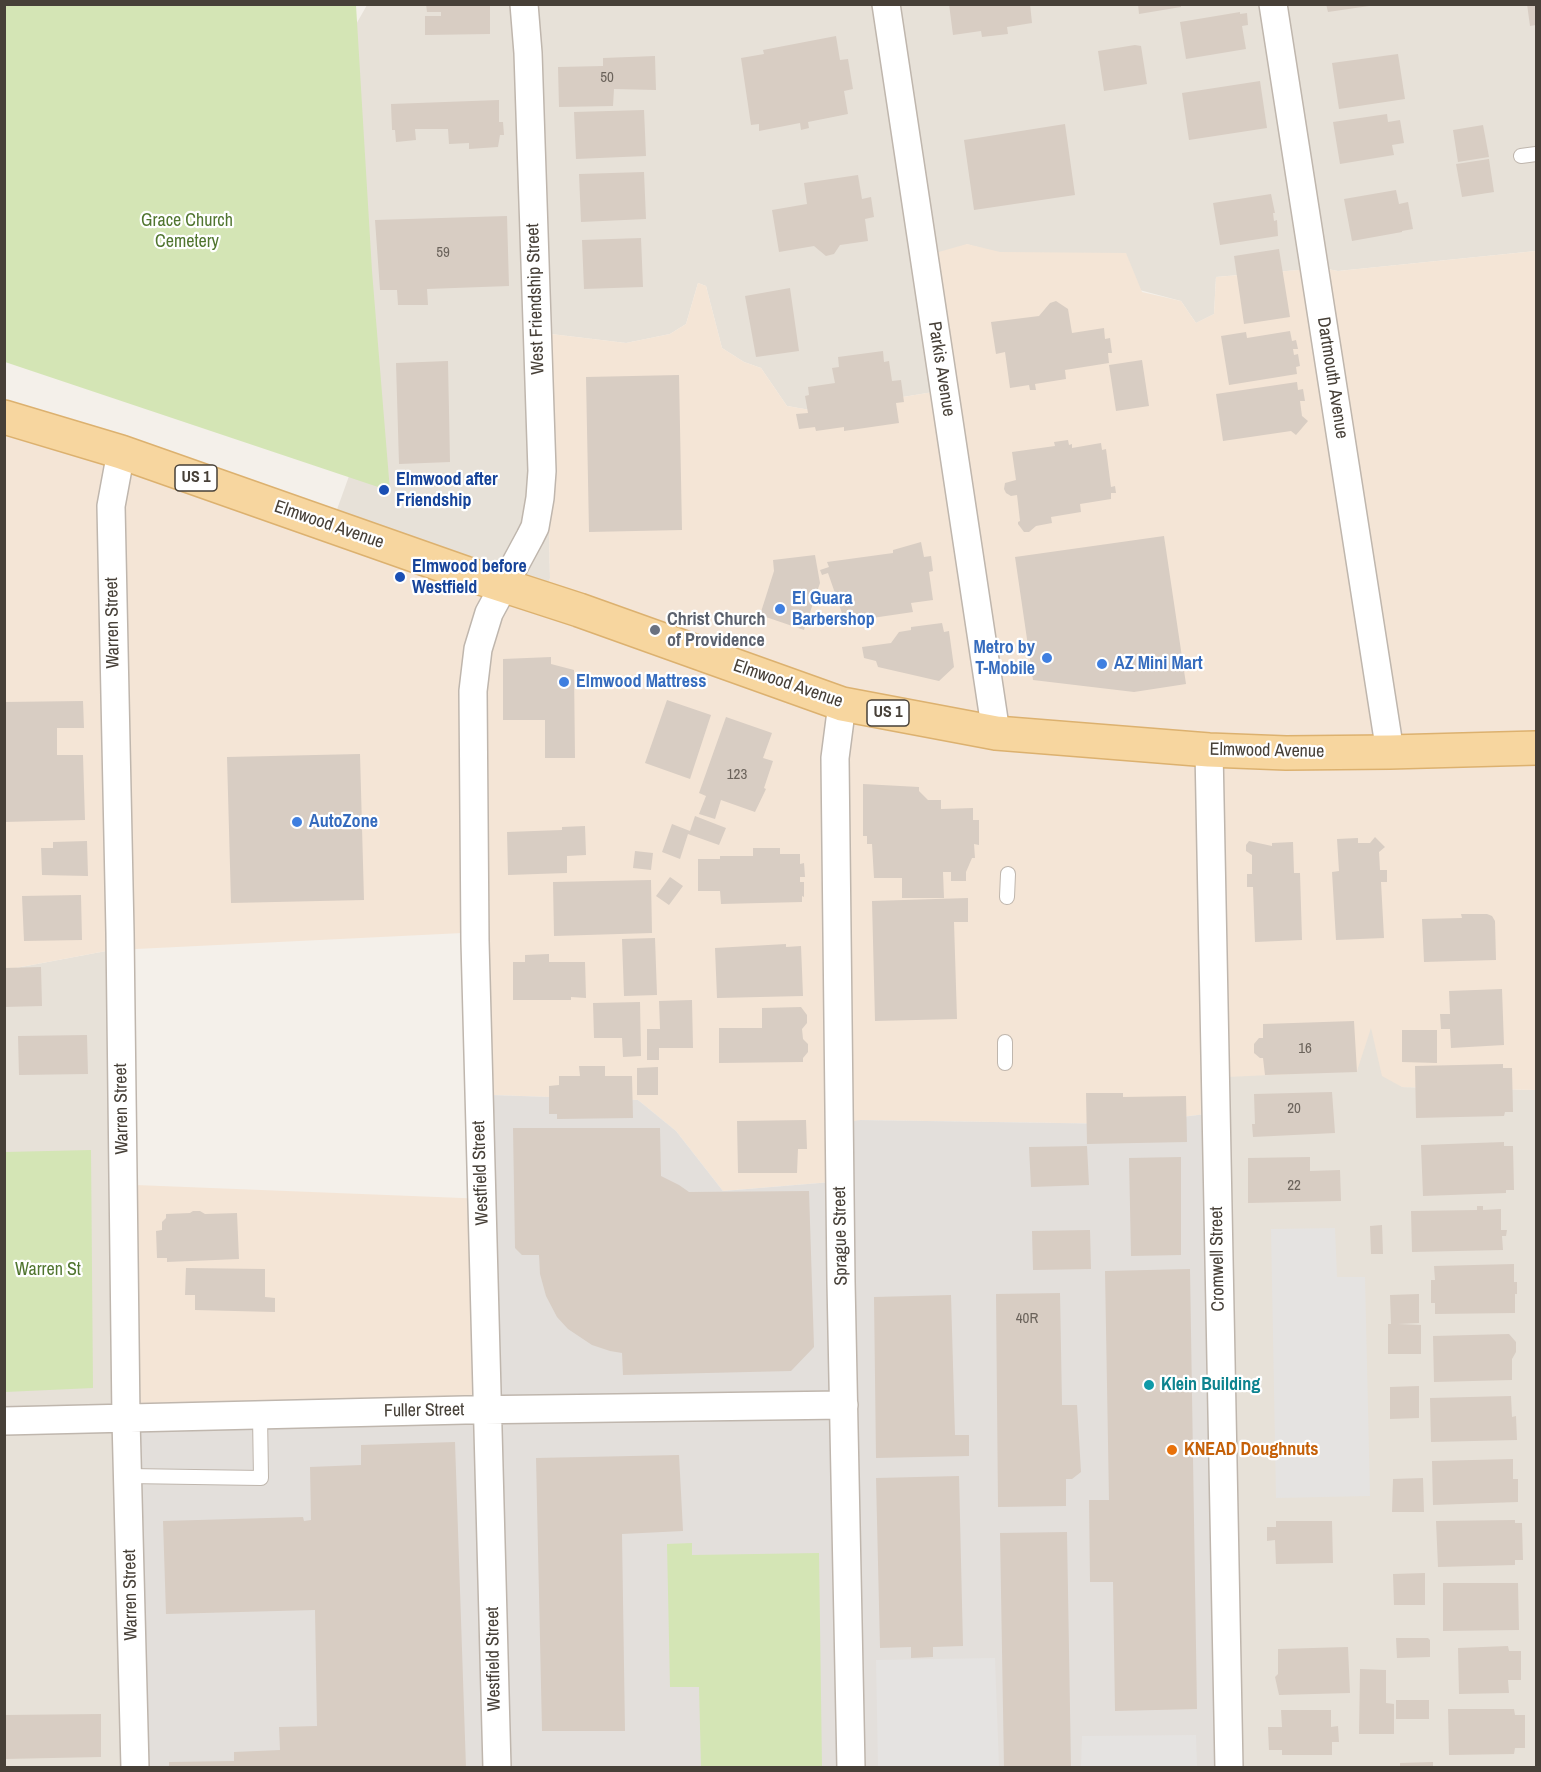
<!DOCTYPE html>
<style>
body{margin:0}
#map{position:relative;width:1541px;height:1772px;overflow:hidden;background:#f4f0ea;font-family:"Archivo Narrow",sans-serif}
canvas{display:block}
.frame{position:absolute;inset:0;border:6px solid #474038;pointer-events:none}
</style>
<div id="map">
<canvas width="1541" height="1772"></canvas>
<div class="frame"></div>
</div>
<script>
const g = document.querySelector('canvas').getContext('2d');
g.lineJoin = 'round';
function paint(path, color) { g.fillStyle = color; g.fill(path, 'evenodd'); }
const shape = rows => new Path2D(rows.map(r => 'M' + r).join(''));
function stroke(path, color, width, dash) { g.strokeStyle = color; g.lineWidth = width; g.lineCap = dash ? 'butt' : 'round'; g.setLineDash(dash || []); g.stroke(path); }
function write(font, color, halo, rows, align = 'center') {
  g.font = font + ' "Archivo Narrow",sans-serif'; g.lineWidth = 4.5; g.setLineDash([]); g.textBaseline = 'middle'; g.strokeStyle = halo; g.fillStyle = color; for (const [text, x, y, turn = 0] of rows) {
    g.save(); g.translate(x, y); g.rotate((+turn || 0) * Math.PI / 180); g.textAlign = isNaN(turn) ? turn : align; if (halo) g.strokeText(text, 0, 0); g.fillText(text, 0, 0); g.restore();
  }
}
paint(shape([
 [367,5,1536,5,1536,251,1338,271,1322,268,1216,277,1214,314,1196,323,1181,301,966,244,952,389,816,411,787,406,761,368,744,362,722,348,706,286,698,283,686,324,670,334,626,343,551,334,545,343,550,578,546,591,335,515,362,440,325,79],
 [122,948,140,1426,143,1767,5,1768,5,970],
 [1371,1026,1402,1087,1536,1090,1536,1767,1240,1767,1226,1077]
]), '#e7e1d8');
paint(shape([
 [967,244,1000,252,1126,253,1142,292,1181,301,1196,323,1214,314,1216,277,1322,268,1338,271,1536,251,1536,1090,1402,1087,1382,1076,1371,1028,1357,1071,1227,1077,1222,1112,1125,1124,860,1120,844,1181,723,1191,676,1131,638,1100,492,1095,483,932,136,949,128,953,122,948,5,970,5,406,546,591,550,578,545,343,551,334,626,343,670,334,686,324,698,283,706,286,722,348,744,362,761,368,787,406,816,411,952,389,935,253],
 [136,1185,487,1199,496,1401,139,1407]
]), '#f4e5d6');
paint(shape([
 [492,1095,638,1100,676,1131,723,1191,844,1181,848,1122,860,1120,1125,1124,1222,1112,1240,1767,143,1767,140,1426,484,1403]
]), '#e3dfdb');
paint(shape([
 [5,4,356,5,372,271,390,491,5,362],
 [91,1150,93,1388,5,1392,5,1152],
 [692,1543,692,1555,819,1553,822,1767,701,1767,699,1687,670,1687,667,1544]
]), '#d4e5b5');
paint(shape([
 [1335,1228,1337,1277,1365,1277,1370,1496,1276,1498,1271,1229],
 [995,1658,999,1767,878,1767,876,1660],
 [1196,1735,1197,1767,1081,1767,1082,1736]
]), '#e5e3e1');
paint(shape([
 [426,4,490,4,490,34,425,35,425,16,441,16,441,12,427,12],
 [949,4,1030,4,1032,23,1007,27,1008,34,982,37,981,31,953,35],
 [1138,4,1181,4,1181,7,1139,14],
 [1326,4,1369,4,1369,6,1328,12],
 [1527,4,1536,4,1536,25,1530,26],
 [1240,12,1240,14,1247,13,1248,25,1242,26,1246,49,1186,59,1180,22],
 [836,36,840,60,848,59,853,89,844,91,848,114,808,122,809,128,801,130,800,123,759,131,759,124,751,125,741,58,764,54,763,50],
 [1135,45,1141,46,1147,84,1104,91,1098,51],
 [1398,54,1405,99,1339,109,1332,63],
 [655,56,656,90,614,89,613,106,559,107,558,67,603,66,603,58],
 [1260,81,1267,128,1189,140,1182,93],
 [499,100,499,122,503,122,504,135,500,135,498,147,469,149,469,143,449,144,448,129,415,129,416,140,396,142,395,130,392,130,391,104],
 [644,110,646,156,576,159,574,112],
 [1387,114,1388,122,1400,120,1404,143,1392,145,1394,155,1340,164,1333,122],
 [1065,124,1075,195,974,210,964,140],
 [1483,125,1489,157,1458,162,1453,130],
 [1489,159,1494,192,1462,197,1456,164],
 [644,172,646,219,581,222,579,174],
 [858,175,862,199,871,197,874,217,865,219,868,241,840,245,834,254,826,256,814,246,779,252,772,210,807,204,804,183],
 [1396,190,1399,204,1408,202,1413,229,1402,231,1402,232,1352,241,1344,199],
 [1271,194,1275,213,1273,213,1274,221,1277,220,1278,236,1220,245,1213,203],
 [507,216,509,286,427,289,428,305,398,305,397,290,380,290,375,220],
 [641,238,643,287,584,289,582,240],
 [1279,249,1290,317,1244,324,1234,256],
 [790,288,799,351,756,357,745,296],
 [1056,301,1068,309,1072,333,1104,328,1105,339,1110,338,1112,353,1108,353,1109,363,1065,370,1066,379,1035,384,1036,390,1030,390,1029,385,1010,388,1005,352,996,354,991,322,1039,316,1050,303],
 [1290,331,1292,341,1296,340,1298,349,1293,349,1294,355,1298,354,1300,366,1296,367,1297,374,1229,385,1221,336,1246,332,1247,338],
 [883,351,884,362,889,361,892,381,901,380,904,402,896,403,899,423,844,431,844,427,816,431,815,427,799,429,796,414,808,413,805,396,809,395,808,387,835,383,832,368,839,367,838,357],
 [1142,360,1149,406,1116,411,1109,365],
 [448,361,450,462,399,464,396,363],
 [679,375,682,530,589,532,586,377],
 [1297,382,1298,390,1303,389,1305,401,1300,401,1302,416,1308,421,1296,435,1291,431,1223,441,1216,394],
 [1068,440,1069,445,1072,444,1072,448,1101,443,1102,450,1106,449,1111,487,1115,486,1116,493,1111,493,1111,499,1080,504,1081,512,1051,517,1052,523,1036,526,1029,532,1024,532,1018,524,1018,522,1020,521,1017,495,1011,496,1006,493,1004,489,1005,483,1016,480,1012,452,1055,446,1054,442],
 [1164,536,1186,684,1134,692,1033,680,1015,557],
 [921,542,924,557,931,556,933,571,929,572,933,600,911,603,913,612,845,622,828,573,822,575,820,570,829,567,827,562,893,553,893,550],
 [815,555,820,583,804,630,760,615,774,571,773,560],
 [942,623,944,632,949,631,954,667,939,681,878,667,876,661,864,658,862,647,891,643,899,632,911,630,911,627],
 [551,657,551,664,574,670,575,758,545,758,545,720,503,720,503,659],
 [667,700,711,715,690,779,645,763],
 [83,701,84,728,57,728,57,755,83,755,85,820,4,822,4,702],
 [726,717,772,733,763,758,773,761,764,788,766,789,755,812,721,800,715,819,699,814,706,796,699,793],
 [360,754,364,900,231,903,227,757],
 [863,784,919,787,919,791,928,800,941,800,941,809,973,808,973,820,979,820,979,845,974,844,975,858,972,858,966,872,966,881,951,881,951,872,943,872,944,898,902,898,902,878,874,878,872,844,867,844,867,836,863,836],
 [695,816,726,828,719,845,688,834,680,859,662,852,672,824,690,831],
 [585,826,586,855,567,856,567,873,508,875,507,832,562,830,562,827],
 [1375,837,1385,847,1379,852,1380,870,1387,870,1387,882,1381,882,1384,938,1336,940,1332,872,1339,871,1337,839,1358,838,1358,843,1370,843],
 [87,841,88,876,42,875,41,848,53,848,53,842],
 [1249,841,1272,846,1272,843,1293,842,1294,873,1300,873,1302,940,1255,942,1253,887,1247,887,1247,874,1252,874,1252,855,1246,851,1246,845],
 [753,848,780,848,780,854,800,854,800,864,804,863,805,877,800,877,800,882,804,882,804,897,802,896,802,902,721,904,720,891,698,891,698,859,720,859,720,856,753,856],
 [635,851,653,853,651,870,633,868],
 [670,877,683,886,669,905,656,896],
 [651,880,652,933,554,936,553,882],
 [81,895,82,940,24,941,22,896],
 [968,898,968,922,954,922,957,1019,875,1021,872,901],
 [1461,914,1487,914,1492,916,1495,921,1496,960,1424,962,1422,919,1462,918],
 [655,938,657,995,624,996,622,939],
 [786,944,786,947,801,946,803,996,717,998,715,948],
 [549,954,549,962,585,962,586,998,571,997,571,1000,513,1000,513,962,525,962,525,955],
 [41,967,42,1006,4,1007,4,968],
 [1502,989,1504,1045,1451,1048,1450,1029,1441,1029,1440,1014,1450,1014,1449,991],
 [692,1000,693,1048,659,1048,659,1060,647,1060,647,1029,660,1029,659,1001],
 [640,1002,641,1056,623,1057,622,1038,594,1038,593,1003],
 [801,1007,807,1015,807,1023,802,1029,803,1039,808,1044,808,1052,803,1058,803,1062,719,1063,719,1028,762,1028,762,1008],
 [1354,1021,1357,1072,1265,1075,1263,1058,1260,1058,1254,1053,1254,1044,1259,1038,1263,1038,1263,1024],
 [1402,1030,1437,1030,1437,1063,1402,1062],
 [87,1035,88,1074,19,1075,18,1036],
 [1503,1064,1503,1068,1512,1068,1513,1112,1505,1112,1504,1116,1416,1118,1415,1066],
 [579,1066,605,1066,605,1076,632,1076,633,1118,557,1119,557,1114,549,1114,549,1086,559,1085,559,1076,580,1076],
 [658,1067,658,1095,637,1095,637,1068],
 [1332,1092,1335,1133,1253,1137,1252,1124,1255,1124,1254,1094],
 [1086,1093,1123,1093,1123,1097,1186,1096,1187,1142,1087,1144],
 [806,1120,807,1149,798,1149,797,1173,738,1173,737,1121],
 [513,1128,660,1128,661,1176,679,1185,689,1192,809,1191,814,1347,791,1371,623,1375,622,1353,610,1351,592,1345,568,1329,557,1317,546,1296,540,1274,539,1255,522,1255,515,1248],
 [1504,1142,1504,1146,1513,1146,1514,1190,1506,1190,1506,1193,1423,1196,1421,1145],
 [1087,1146,1089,1185,1031,1187,1029,1147],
 [1181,1157,1181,1255,1131,1256,1129,1158],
 [1310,1157,1310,1171,1340,1170,1341,1201,1248,1203,1248,1158],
 [1477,1206,1483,1206,1483,1210,1501,1209,1501,1230,1507,1230,1506,1236,1502,1236,1503,1250,1412,1252,1411,1211,1477,1210],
 [193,1211,200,1211,205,1214,237,1213,239,1259,167,1262,167,1258,157,1258,156,1231,162,1230,162,1222,166,1218,166,1214,190,1213],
 [1382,1225,1383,1254,1371,1254,1370,1226],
 [1090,1230,1091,1269,1033,1270,1032,1231],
 [1514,1264,1514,1282,1517,1282,1517,1294,1515,1294,1515,1313,1435,1314,1435,1303,1431,1303,1431,1280,1435,1280,1434,1266],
 [186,1268,265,1269,265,1297,275,1298,275,1312,195,1310,195,1295,185,1295],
 [1190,1269,1197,1709,1115,1711,1113,1582,1090,1582,1089,1500,1109,1500,1105,1271],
 [1060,1293,1062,1405,1077,1405,1081,1472,1072,1479,1066,1479,1066,1506,998,1507,996,1294],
 [1419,1294,1419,1323,1398,1324,1421,1325,1421,1354,1388,1354,1388,1324,1391,1324,1390,1295],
 [951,1295,955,1435,969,1435,969,1456,876,1458,874,1297],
 [1509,1334,1516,1342,1516,1352,1512,1359,1512,1380,1434,1382,1433,1336],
 [1419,1386,1419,1418,1390,1419,1390,1387],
 [1511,1396,1512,1417,1516,1416,1517,1440,1431,1442,1430,1398],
 [455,1442,466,1768,169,1768,169,1762,234,1761,234,1752,280,1750,279,1727,317,1726,315,1610,166,1614,163,1521,303,1517,304,1521,311,1520,310,1467,361,1465,361,1445],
 [679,1455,683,1531,622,1534,625,1731,542,1731,536,1458],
 [1513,1459,1513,1479,1518,1479,1518,1502,1433,1505,1432,1461],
 [959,1476,963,1646,933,1647,933,1657,911,1658,911,1647,880,1648,876,1478],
 [1423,1478,1424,1512,1392,1512,1393,1479],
 [1515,1520,1515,1523,1522,1523,1523,1560,1515,1560,1515,1565,1438,1567,1436,1521],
 [1276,1521,1332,1521,1333,1563,1276,1564,1275,1540,1267,1541,1267,1527,1276,1527],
 [1067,1532,1071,1768,1004,1768,1000,1533],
 [1425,1573,1425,1605,1394,1605,1393,1574],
 [1443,1583,1518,1583,1519,1630,1443,1631],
 [1396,1638,1428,1638,1430,1640,1430,1657,1397,1658],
 [1508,1646,1509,1651,1521,1651,1521,1680,1508,1680,1509,1693,1459,1694,1458,1648],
 [1348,1647,1350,1693,1279,1695,1275,1677,1278,1674,1278,1649],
 [1360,1669,1386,1670,1386,1703,1394,1704,1394,1734,1359,1734],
 [1396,1700,1429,1700,1429,1719,1396,1719],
 [1448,1709,1514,1709,1515,1715,1525,1715,1525,1748,1515,1748,1514,1754,1449,1755],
 [1281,1710,1331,1710,1331,1727,1338,1726,1339,1742,1332,1742,1332,1755,1282,1755,1282,1750,1269,1750,1268,1727,1282,1727],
 [101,1714,101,1757,4,1759,4,1715],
 [1433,1762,1433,1768,1400,1768,1400,1763]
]), '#d8cdc3');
const lane = shape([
 [1521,156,1536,154],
 [1007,897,1008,874],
 [1005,1042,1005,1063],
 [128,1476,261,1478,260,1416]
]);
const street = shape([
 [886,4,996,733],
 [1273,4,1390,752],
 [121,452,111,506,120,933,126,1419,135,1768],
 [842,704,835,758,841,1282,851,1768],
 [1209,750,1229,1768],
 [4,1421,465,1410,844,1405],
 [497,1768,475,941,473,691,478,649,489,613,530,537,535,527,540,498,542,471,528,53,524,4]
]);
const primary = shape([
 [4,417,121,452,465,573,579,610,842,704,996,733,1209,750,1286,753,1390,752,1536,748]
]);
stroke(lane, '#bfb6ad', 16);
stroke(street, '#bfb6ad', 30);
stroke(primary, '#dcb16f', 36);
stroke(lane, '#fff', 14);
stroke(street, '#fff', 27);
stroke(primary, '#f7d69f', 33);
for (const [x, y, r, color] of [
 [384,490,6,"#1a4fb4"],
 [400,577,6,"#1a4fb4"],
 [780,609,6,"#3f7fe0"],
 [655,630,6,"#6b7280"],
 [1047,658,6,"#3f7fe0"],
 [1102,664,6,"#3f7fe0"],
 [564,682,6,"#3f7fe0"],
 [297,822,6,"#3f7fe0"],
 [1149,1385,6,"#0f9aa8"],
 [1172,1450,6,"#e8710a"]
]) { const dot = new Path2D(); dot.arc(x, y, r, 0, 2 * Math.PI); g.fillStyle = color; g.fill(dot); stroke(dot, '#fff', 2); }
write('15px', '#6b635b', null, [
 ["50",607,78],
 ["59",443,253],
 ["123",737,775],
 ["16",1305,1049],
 ["20",1294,1109],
 ["22",1294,1186],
 ["40R",1027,1319]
]);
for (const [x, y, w] of [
 [196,478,42],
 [888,713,42]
]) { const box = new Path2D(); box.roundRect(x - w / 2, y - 13, w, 26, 4.5); g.fillStyle = '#fff'; g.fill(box); stroke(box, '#474038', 1.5); }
write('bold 16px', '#474038', null, [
 ["US 1",196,478],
 ["US 1",888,713]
]);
write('18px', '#50752f', '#fff', [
 ["Grace Church",187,221],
 ["Cemetery",187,242],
 ["Warren St",48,1270]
]);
write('18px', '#474038', '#fff', [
 ["West Friendship Street",536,299,-92],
 ["Parkis Avenue",941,369,81],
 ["Dartmouth Avenue",1332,378,81],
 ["Elmwood Avenue",329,525,19],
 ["Warren Street",113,623,-91],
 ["Elmwood Avenue",788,684,19],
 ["Elmwood Avenue",1267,751,1],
 ["Warren Street",122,1109,-91],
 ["Westfield Street",481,1173,-92],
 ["Sprague Street",841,1236,-91],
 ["Cromwell Street",1218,1259,-91],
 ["Fuller Street",424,1411,-1],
 ["Warren Street",131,1595,-91],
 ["Westfield Street",494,1659,-91]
]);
write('bold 18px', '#164399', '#fff', [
 ["Elmwood after",396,480],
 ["Friendship",396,501],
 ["Elmwood before",412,567],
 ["Westfield",412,588]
], 'left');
write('bold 18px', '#366cbe', '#fff', [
 ["El Guara",792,599],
 ["Barbershop",792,620],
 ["Metro by",1035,648,"right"],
 ["T-Mobile",1035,669,"right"],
 ["AZ Mini Mart",1114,664],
 ["Elmwood Mattress",576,682],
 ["AutoZone",309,822]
], 'left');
write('bold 18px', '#5b616d', '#fff', [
 ["Christ Church",667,620],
 ["of Providence",667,641]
], 'left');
write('bold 18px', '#0d838f', '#fff', [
 ["Klein Building",1161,1385]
], 'left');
write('bold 18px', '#c56008', '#fff', [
 ["KNEAD Doughnuts",1184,1450]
], 'left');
</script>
